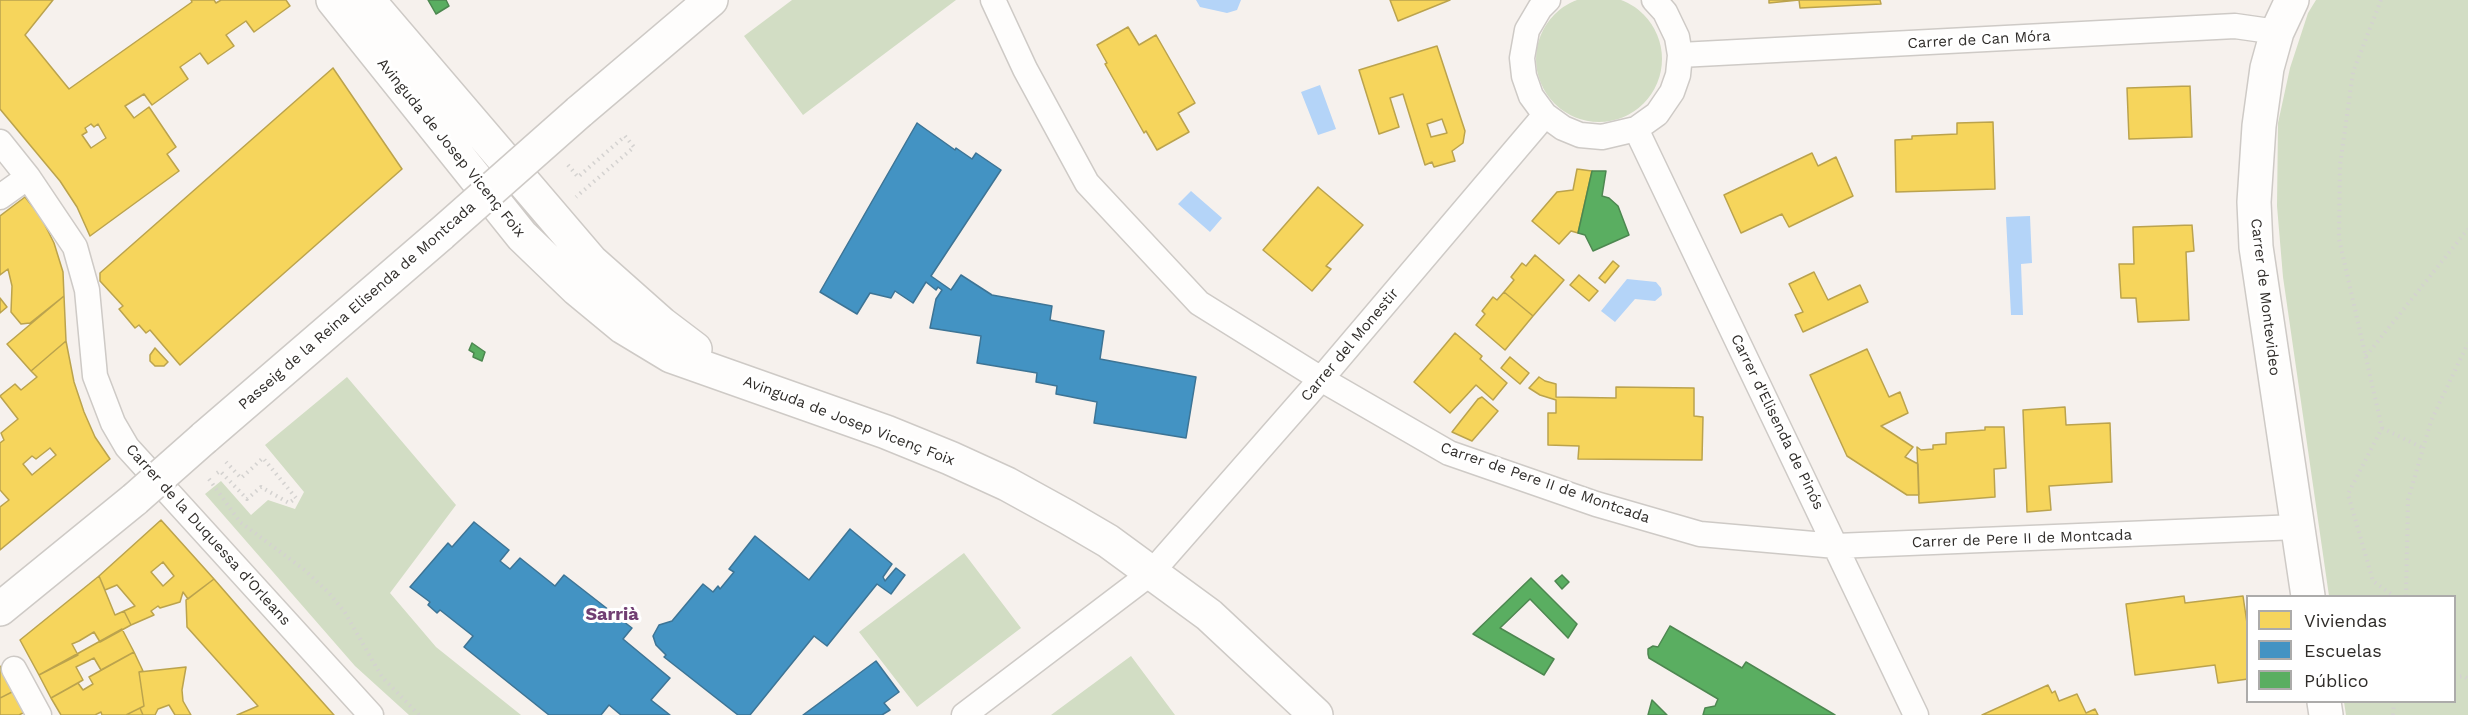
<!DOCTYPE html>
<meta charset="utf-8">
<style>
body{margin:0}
#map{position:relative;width:2468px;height:715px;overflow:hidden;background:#f6f1ed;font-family:"Work Sans",sans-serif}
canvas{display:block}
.legend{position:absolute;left:2246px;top:595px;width:210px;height:108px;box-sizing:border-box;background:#fff;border:2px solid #acabaa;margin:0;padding:8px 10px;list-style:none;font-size:18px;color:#302d2a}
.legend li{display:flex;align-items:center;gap:12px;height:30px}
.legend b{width:30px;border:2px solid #acabaa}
</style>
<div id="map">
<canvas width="2468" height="715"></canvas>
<ul class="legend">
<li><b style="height:16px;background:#f6d55c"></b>Viviendas</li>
<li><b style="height:16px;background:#4393c3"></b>Escuelas</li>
<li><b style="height:16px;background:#5aae61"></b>Público</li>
</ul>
</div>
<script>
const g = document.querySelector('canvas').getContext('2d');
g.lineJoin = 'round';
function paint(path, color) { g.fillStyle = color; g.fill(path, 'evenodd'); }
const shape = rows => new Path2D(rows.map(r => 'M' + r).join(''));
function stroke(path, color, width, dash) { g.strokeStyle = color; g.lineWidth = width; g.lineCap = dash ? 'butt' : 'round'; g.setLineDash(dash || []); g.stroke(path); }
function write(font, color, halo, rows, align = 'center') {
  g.font = font + ' "Work Sans",sans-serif'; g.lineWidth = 6; g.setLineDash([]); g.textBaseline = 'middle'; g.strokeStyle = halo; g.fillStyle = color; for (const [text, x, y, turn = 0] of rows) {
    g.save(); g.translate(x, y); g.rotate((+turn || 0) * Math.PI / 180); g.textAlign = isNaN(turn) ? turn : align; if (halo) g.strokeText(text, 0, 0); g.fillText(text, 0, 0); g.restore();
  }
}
paint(shape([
 '1536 59a63 63 0 1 1 126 0a63 63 0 1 1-126 0Z',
 [792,0,956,0,803,115,744,36],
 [2316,0,2468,0,2468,715,2346,715,2344,702,2454,702,2454,596,2329,596,2283,277,2277,206,2278,123,2290,68,2308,13],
 [347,377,456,505,390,593,436,647,521,715,409,715,355,666,205,494,221,481,251,515,268,500,295,509,304,492,265,445],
 [964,553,1021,628,917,707,859,632],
 [1131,656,1175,715,1051,715]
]), '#d2ddc4');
paint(shape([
 [1196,0,1241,0,1237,10,1227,13,1200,7],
 [1320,85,1336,129,1318,135,1301,92],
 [1191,191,1222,218,1210,232,1178,204],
 [2030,216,2032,263,2021,264,2023,315,2011,315,2006,217],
 [1627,279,1656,282,1661,288,1662,295,1655,301,1635,299,1615,322,1601,311]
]), '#b4d4f8');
const homes = shape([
 [0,0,53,0,25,35,69,89,192,2,191,0,214,0,216,3,221,0,286,0,290,6,254,32,246,21,226,35,234,46,208,64,200,53,180,67,188,79,152,105,144,94,125,106,134,118,149,107,176,147,167,154,179,171,90,236,77,207,60,181,0,109,0,0],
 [91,124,94,127,98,124,106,138,91,148,82,135,87,132,85,128,91,124],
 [1390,0,1450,0,1398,21,1390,0],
 [1769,0,1880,0,1881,4,1800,8,1799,0,1769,3,1769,0],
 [1128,27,1139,45,1156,35,1195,103,1178,113,1189,132,1157,150,1146,131,1144,133,1105,64,1107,63,1097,45,1128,27],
 [1437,46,1465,131,1463,143,1452,151,1455,161,1434,167,1432,162,1425,165,1403,94,1390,98,1399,127,1379,134,1359,70,1437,46],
 [1442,119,1447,133,1431,137,1427,124,1442,119],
 [333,68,402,169,180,365,150,330,146,333,139,325,135,328,119,309,123,306,100,281,100,273,333,68],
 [2190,86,2192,137,2129,139,2127,88,2190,86],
 [1993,122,1995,189,1896,192,1895,140,1912,139,1912,136,1957,134,1957,123,1993,122],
 [1812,153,1818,166,1836,157,1853,196,1789,227,1782,214,1741,233,1724,195,1812,153],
 [1577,169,1592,171,1578,233,1571,231,1559,244,1532,221,1557,192,1573,190,1577,169],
 [1318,187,1363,225,1326,266,1331,269,1312,291,1263,250,1318,187],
 [25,197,41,217,54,243,63,272,64,296,30,323,21,324,11,312,12,286,8,269,0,275,0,216,25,197],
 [2192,225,2194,251,2186,252,2189,320,2138,322,2136,298,2121,298,2119,264,2134,264,2133,227,2192,225],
 [1535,255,1564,280,1533,316,1504,292,1514,280,1511,277,1522,263,1526,266,1535,255],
 [1613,261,1619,266,1605,283,1599,278,1613,261],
 [1814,272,1828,300,1860,285,1868,302,1803,332,1795,315,1803,312,1789,284,1814,272],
 [1579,275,1598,291,1589,301,1570,285,1579,275],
 [1504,292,1533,316,1505,350,1476,325,1485,314,1482,311,1493,297,1497,300,1504,292],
 [64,296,66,341,31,371,7,344,64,296],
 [0,298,7,307,0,313,0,298],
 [1455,333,1482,356,1480,359,1507,383,1493,400,1476,385,1450,413,1414,382,1455,333],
 [66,341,74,382,84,412,95,437,110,459,0,550,0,507,9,500,0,490,0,443,4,440,1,433,18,419,0,396,15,384,21,390,37,377,31,371,66,341],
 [50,448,56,455,32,475,23,464,32,456,36,459,50,448],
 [155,348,168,362,164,366,155,366,150,361,150,355,155,348],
 [1867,349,1889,397,1900,392,1908,413,1881,426,1913,447,1905,457,1918,464,1919,495,1907,495,1847,456,1810,375,1867,349],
 [1510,357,1529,373,1520,384,1501,368,1510,357],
 [1539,377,1545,381,1556,384,1556,397,1616,398,1616,387,1694,388,1694,416,1703,417,1702,460,1578,459,1579,446,1548,445,1548,413,1556,413,1556,400,1540,395,1529,388,1539,377],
 [1482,397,1498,411,1472,441,1452,432,1478,399,1482,397],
 [2065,407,2066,425,2110,423,2112,482,2049,486,2051,510,2027,512,2023,410,2065,407],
 [1985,427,2004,427,2006,468,1994,469,1995,497,1919,503,1917,447,1921,450,1933,449,1933,445,1946,444,1946,433,1985,430,1985,427],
 [161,520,214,579,188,599,183,592,180,602,160,608,158,606,151,611,154,615,131,625,124,611,135,606,117,585,105,590,99,576,161,520],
 [163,562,174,576,163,586,151,572,163,562],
 [99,576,115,615,124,611,131,625,100,642,94,632,79,641,72,644,78,655,39,675,20,640,99,576],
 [214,579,267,640,334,715,237,715,258,706,187,627,186,600,214,579],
 [2184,596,2185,603,2243,596,2248,630,2248,679,2218,683,2215,665,2135,675,2126,604,2184,596],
 [122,629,134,652,101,670,94,658,76,667,83,680,51,698,39,675,122,629],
 [134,652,143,671,139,672,144,706,126,715,102,715,101,712,95,715,61,715,51,698,78,683,83,690,93,684,89,677,134,652],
 [0,666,14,691,0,698,0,666],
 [186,667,182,690,183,701,191,715,175,715,169,705,158,709,155,715,143,715,140,708,144,706,139,672,186,667],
 [2048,685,2052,693,2055,691,2059,701,2077,694,2086,713,2095,709,2098,715,1982,715,2048,685],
 [14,691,25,712,19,715,0,715,0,698,14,691],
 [140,708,143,715,126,715,140,708]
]);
paint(homes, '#f6d55c');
stroke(homes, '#bba34d', 1.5);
const schools = shape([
 [917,123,955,150,956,148,972,159,976,153,1001,170,931,276,951,290,961,275,992,295,1052,306,1050,320,1104,331,1100,359,1196,377,1186,438,1094,423,1097,402,1056,394,1057,386,1036,382,1037,373,977,363,981,336,930,328,936,299,942,290,938,287,936,290,926,282,913,303,895,291,891,298,870,293,857,314,820,292,917,123],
 [474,522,509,550,500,561,510,569,520,558,555,586,564,575,632,628,623,639,670,678,651,700,670,715,621,715,609,705,601,715,549,715,464,647,473,636,440,610,437,613,428,605,430,602,410,587,448,543,452,547,474,522],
 [850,529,892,564,883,577,885,581,896,568,905,575,891,594,877,584,827,646,814,636,750,715,738,715,664,657,666,655,656,645,653,636,659,625,672,621,703,584,713,592,718,586,720,589,734,572,729,569,755,536,809,580,850,529],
 [876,661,899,692,884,703,890,710,882,715,803,715,876,661]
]);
paint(schools, '#4393c3');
stroke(schools, '#3d7495', 1.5);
const public = shape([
 [428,0,446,0,449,6,436,14,428,0],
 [1592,171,1606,171,1602,196,1609,198,1618,206,1629,235,1593,251,1585,235,1578,233,1592,171],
 [472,343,485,352,482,361,473,357,474,353,469,350,472,343],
 [1562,575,1569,582,1562,589,1555,581,1562,575],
 [1531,578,1577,624,1568,638,1530,599,1500,628,1554,659,1544,675,1473,634,1531,578],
 [1670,626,1742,668,1746,662,1835,715,1703,715,1705,708,1715,706,1718,699,1649,658,1648,654,1648,649,1653,646,1658,647,1670,626],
 [1652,700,1667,715,1648,715,1652,700]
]);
paint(public, '#5aae61');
stroke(public, '#4d8750', 1.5);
const street = shape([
 [993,0,1025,69,1087,183,1199,303,1321,379,1449,453,1596,504,1700,534,1836,546,2297,527],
 [1548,0,1540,8,1527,30,1522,58,1524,76,1531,96,1545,115,1563,128,1580,135,1602,137,1636,129,1657,114,1672,92,1678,75,1680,55,1677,37,1665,12,1654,0],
 [1680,55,2235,26,2277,32],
 [1636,129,1916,715],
 [0,142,28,177,75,247,87,290,95,376,113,423,127,447,371,715],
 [0,197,28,177],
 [14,669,39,715],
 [964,715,1151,573,1321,379,1545,115]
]);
const secondary = shape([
 [333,0,522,236,577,289,623,327,671,356,886,432,950,458,1007,484,1067,517,1108,541,1209,615,1316,715],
 [368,0,591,261,662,324,695,349],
 [2292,0,2277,32,2267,68,2259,126,2254,202,2256,247,2308,596],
 [579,112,711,0],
 [204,438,441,234],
 [0,609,135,499],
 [2324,702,2326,715]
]);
stroke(street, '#cecac6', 27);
stroke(secondary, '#cecac6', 36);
stroke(shape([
 [2381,0,2353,72,2340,165,2339,239,2382,428,2348,494,2373,581,2394,596],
 [568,165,578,177,625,136,634,147,576,197],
 [2366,356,2468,229],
 [2382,428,2423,448],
 [217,473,220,471,247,499,261,487,289,503,296,498,263,458,241,478,226,462],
 [209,479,240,522,306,571,329,593,344,611,382,677,419,715],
 [2406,596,2408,500,2431,421,2468,343],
 [2454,677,2464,676,2468,679],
 [2393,715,2394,702]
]), '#d4d2d0', 4, [1.5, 4.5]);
stroke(street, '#fefdfc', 24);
stroke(secondary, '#fefdfc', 33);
const secondaryBridge = shape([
 [441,234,579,112],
 [135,499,204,438]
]);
stroke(secondaryBridge, '#cecac6', 36, []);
stroke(secondaryBridge, '#fefdfc', 33);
write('15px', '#302d2a', '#fff', [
 ["Carrer de Can Móra",1979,40,-3],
 ["Avinguda de Josep Vicenç Foix",451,148,51],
 ["Carrer de Montevideo",2265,297,83],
 ["Passeig de la Reina Elisenda de Montcada",357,306,-41],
 ["Carrer del Monestir",1350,345,-50],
 ["Avinguda de Josep Vicenç Foix",849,421,21],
 ["Carrer d'Elisenda de Pinós",1777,422,64],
 ["Carrer de Pere II de Montcada",1545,483,19],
 ["Carrer de la Duquessa d'Orleans",208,535,48],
 ["Carrer de Pere II de Montcada",2022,539,-2]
]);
write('bold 18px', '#713f73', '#fff', [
 ["Sarrià",612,615]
]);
</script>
